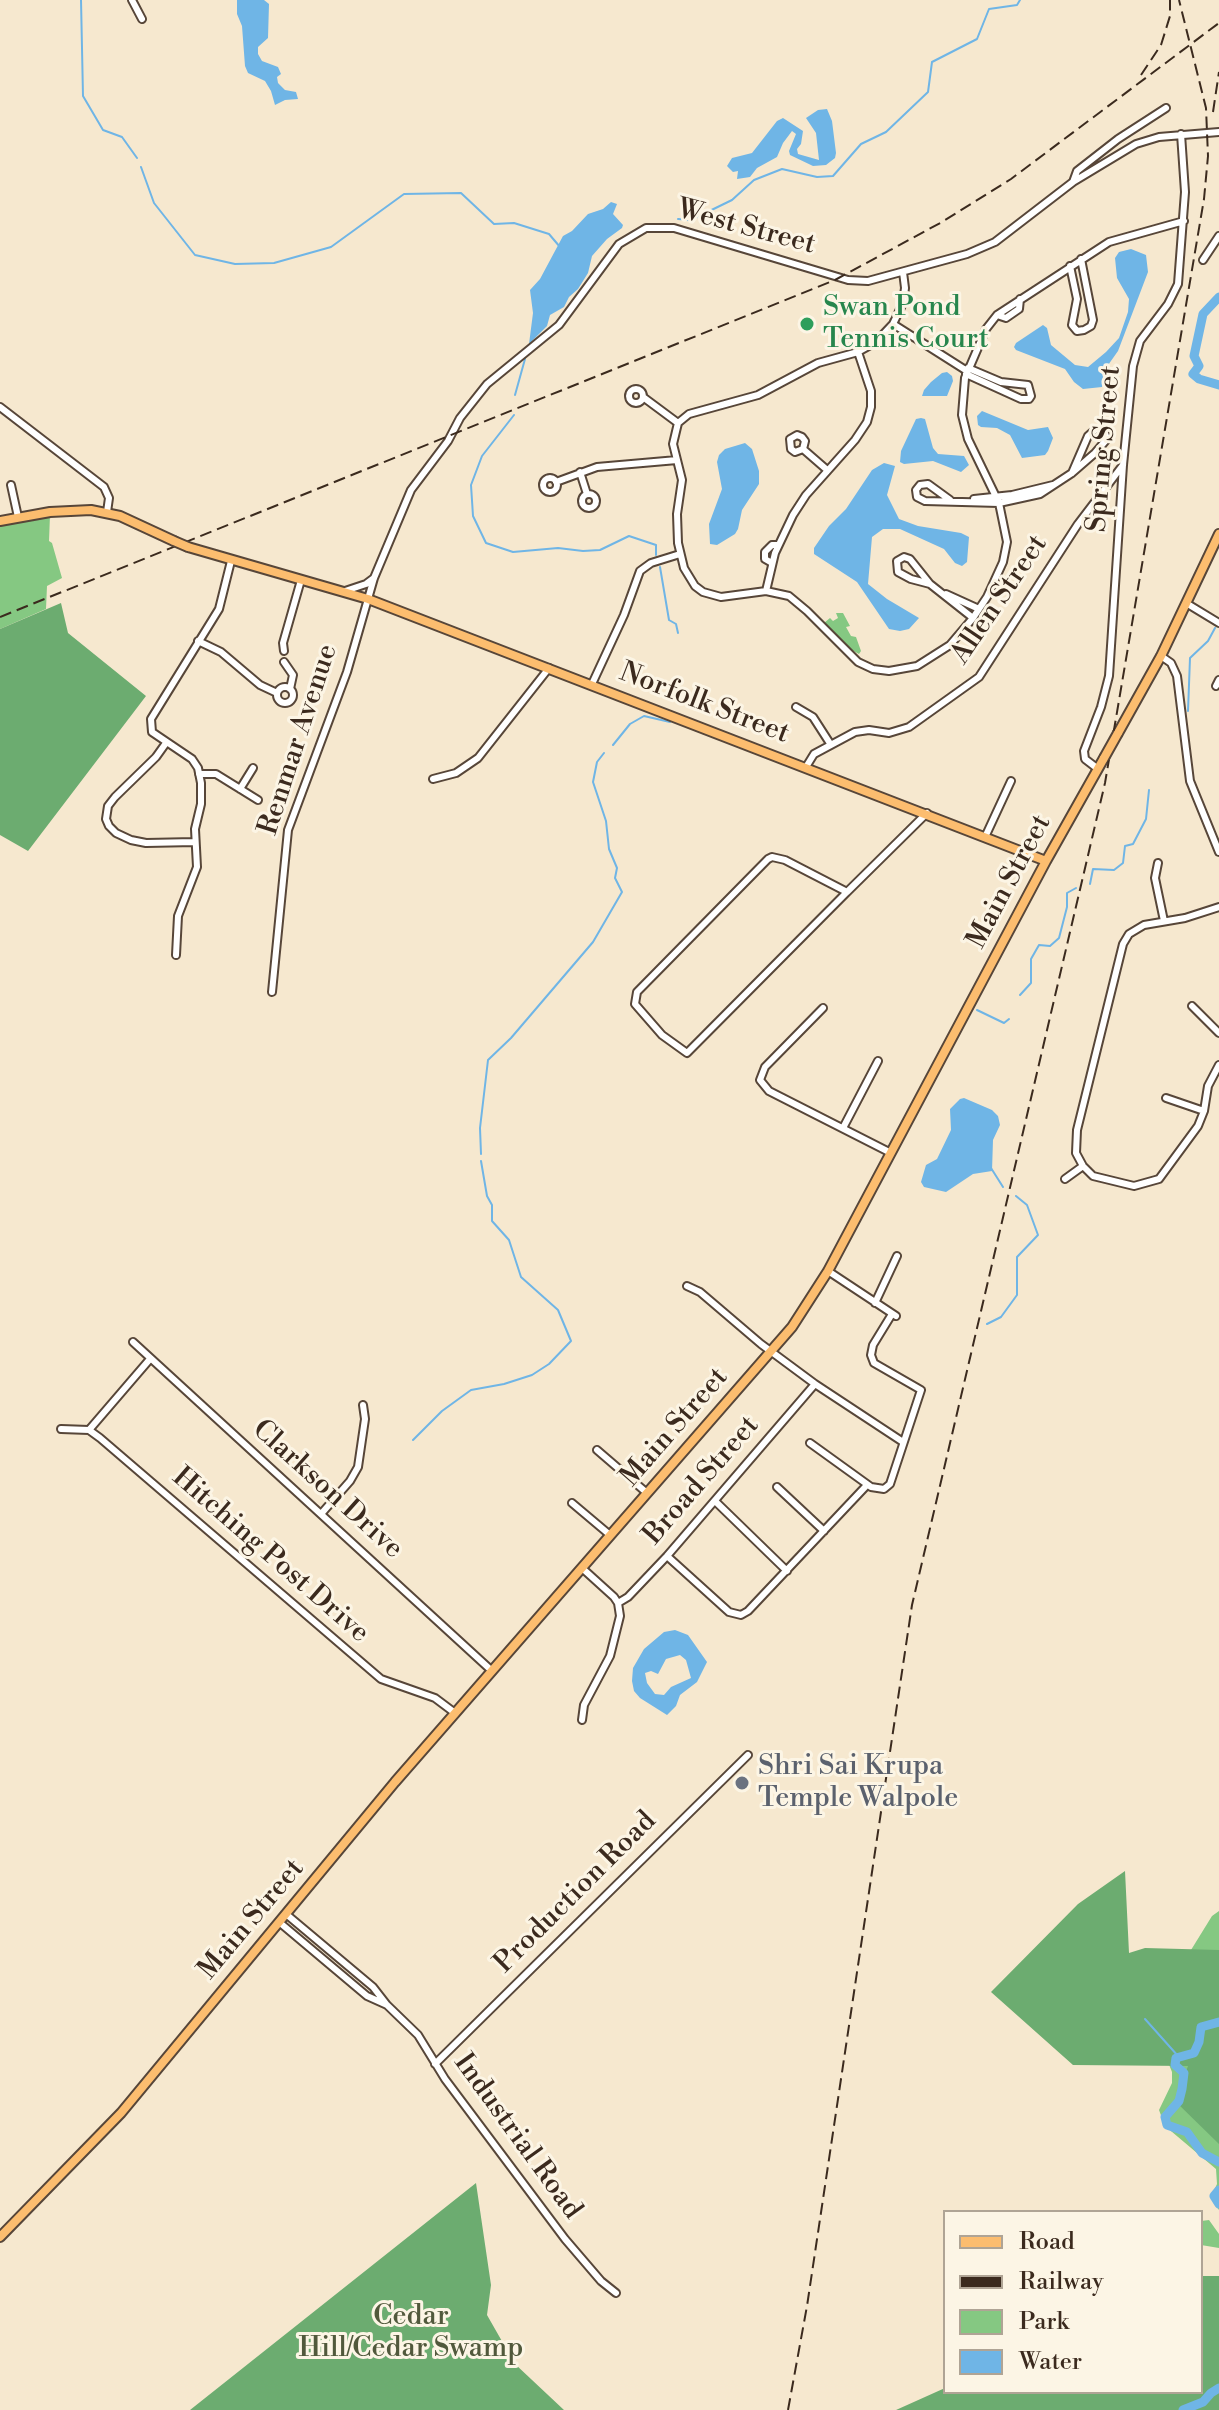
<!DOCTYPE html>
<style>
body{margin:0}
#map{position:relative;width:1219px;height:2410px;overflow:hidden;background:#f6e8cf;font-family:"Libre Bodoni",serif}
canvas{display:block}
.legend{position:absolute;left:943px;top:2210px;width:260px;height:184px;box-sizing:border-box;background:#fcf5e5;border:2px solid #afa495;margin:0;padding:10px 14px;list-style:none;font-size:24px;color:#3b2a1e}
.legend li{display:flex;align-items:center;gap:16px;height:40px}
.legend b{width:40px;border:2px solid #afa495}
</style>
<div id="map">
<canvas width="1219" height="2410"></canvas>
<ul class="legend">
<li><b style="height:10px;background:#fcbd6f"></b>Road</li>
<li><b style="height:10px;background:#3b2a1e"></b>Railway</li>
<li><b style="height:22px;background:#85c882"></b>Park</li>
<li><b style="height:22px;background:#6fb5e6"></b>Water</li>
</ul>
</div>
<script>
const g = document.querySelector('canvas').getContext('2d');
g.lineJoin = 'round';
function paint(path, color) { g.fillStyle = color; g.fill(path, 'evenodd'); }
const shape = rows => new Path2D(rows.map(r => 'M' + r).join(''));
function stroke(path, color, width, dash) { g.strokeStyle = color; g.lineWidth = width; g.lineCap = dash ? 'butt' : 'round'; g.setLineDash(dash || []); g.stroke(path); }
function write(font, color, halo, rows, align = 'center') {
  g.font = font + ' "Libre Bodoni",serif'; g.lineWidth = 6; g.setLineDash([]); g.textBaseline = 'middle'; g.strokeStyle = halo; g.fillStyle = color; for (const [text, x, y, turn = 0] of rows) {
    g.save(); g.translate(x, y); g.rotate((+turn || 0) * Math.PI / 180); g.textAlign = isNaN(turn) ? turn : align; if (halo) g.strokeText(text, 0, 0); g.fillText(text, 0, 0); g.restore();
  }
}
paint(shape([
 [50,515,49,541,52,543,62,578,47,586,46,609,0,629,0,524],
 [836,613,843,613,850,626,846,627,851,636,856,637,861,651,859,654,850,649,824,623,830,618,833,621,838,618],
 [1219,1911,1219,2210,1213,2202,1212,2195,1217,2184,1216,2169,1165,2126,1159,2110,1172,2083,1172,2072,1168,2062,1191,1950,1212,1916],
 [1209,2220,1219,2234,1219,2248,1201,2245,1201,2221]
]), '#85c882');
paint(shape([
 [61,603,68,633,146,696,28,851,0,835,0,629],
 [1125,1871,1129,1953,1145,1948,1219,1950,1219,2144,1175,2101,1188,2066,1073,2065,991,1992,1078,1904],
 [476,2183,491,2285,487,2315,515,2364,564,2410,190,2410],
 [1201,2276,1219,2276,1219,2410,896,2410,945,2388,945,2392,1201,2392]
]), '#6cac70');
paint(shape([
 [237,0,264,0,269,4,268,38,258,47,258,54,262,61,278,67,281,74,277,77,278,83,285,90,296,92,298,99,285,100,275,105,271,91,265,81,248,73,245,66,242,26,237,14],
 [827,109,832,121,836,153,835,158,826,165,813,166,790,155,789,151,796,134,792,131,783,143,777,157,757,168,750,177,737,179,738,171,733,172,727,166,732,158,752,153,777,121,783,118,803,131,801,144,797,149,798,154,819,160,816,133,806,118,818,110],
 [611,202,617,204,613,214,623,225,622,228,607,239,592,256,588,273,578,289,569,297,564,307,550,315,547,326,529,344,533,313,530,290,540,279,563,236,572,231,588,214,603,209],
 [1131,249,1146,255,1148,272,1118,351,1106,368,1102,387,1083,389,1074,382,1065,369,1016,350,1014,347,1016,343,1043,325,1047,328,1051,345,1075,365,1088,367,1106,352,1119,338,1128,312,1129,299,1117,278,1115,258,1119,252],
 [947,372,952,376,953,381,947,396,922,396,924,390,931,382,942,373],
 [982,411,1028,430,1048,427,1053,438,1048,451,1045,455,1022,458,1010,435,997,428,981,427,978,425,977,416],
 [921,418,925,419,933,448,938,454,964,456,969,465,961,472,933,461,904,464,900,462,901,451,916,419],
 [745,443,752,449,759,471,759,484,742,510,738,529,735,534,717,545,710,544,709,524,722,489,717,462,719,455,725,449],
 [884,463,895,466,887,495,899,519,918,526,961,533,969,537,967,562,962,566,955,563,944,549,900,529,883,529,872,537,868,584,887,599,919,618,909,629,900,631,889,629,857,582,814,554,814,548,829,526,846,509,872,470],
 [964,1098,992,1110,998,1116,1000,1125,993,1140,992,1171,973,1174,946,1192,924,1187,921,1182,926,1165,937,1159,951,1130,950,1109,960,1099],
 [675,1630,688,1635,707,1662,697,1682,680,1695,676,1706,667,1715,640,1698,634,1691,632,1681,633,1668,644,1649,664,1632],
 [680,1655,686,1660,691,1678,671,1687,664,1695,655,1694,647,1683,645,1673,651,1671,658,1674,666,1659]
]), '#6fb5e6');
stroke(shape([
 [81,0,83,96,103,130,122,137,137,158],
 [141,167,154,203,195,255,235,264,274,263,331,247,404,194,461,193,494,224,514,223,549,234,560,247],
 [678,219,691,220,732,200,754,180,782,169,817,177,833,176,861,144,886,132,928,92,932,62,977,39,989,9,1017,5,1020,0],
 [515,395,525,359],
 [514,415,482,456,471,485,473,516,486,543,513,552,558,548,583,551,600,550,629,536,656,545,656,555],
 [660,567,669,620,676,624,678,633],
 [1188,711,1190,658,1208,641,1215,628],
 [613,745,630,724,644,716,670,722],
 [1090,884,1093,869,1114,870,1123,863,1125,846,1133,844,1146,819,1149,790],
 [1020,995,1031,983,1031,959,1039,945,1050,946,1059,938,1067,907,1067,893,1076,888],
 [977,1010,1004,1023,1009,1019],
 [481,1154,480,1128,488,1060,511,1038,593,942,622,892,615,878,617,868,609,849,606,821,593,782,597,762,604,753],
 [991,1168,1003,1187],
 [987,1324,1001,1317,1017,1295,1017,1257,1038,1235,1027,1205,1016,1196],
 [413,1440,442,1411,471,1390,504,1384,532,1375,549,1364,571,1341,558,1310,521,1277,509,1240,492,1221,492,1205,487,1196,481,1161],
 [1145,2019,1178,2056]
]), '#6fb5e6', 2);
stroke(shape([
 [1219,297,1203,314,1194,356,1199,366,1193,374,1199,379,1219,385],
 [1219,2022,1201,2027,1199,2042,1194,2053,1176,2058,1175,2065,1184,2073,1182,2089,1179,2101,1165,2117,1167,2125,1187,2132,1202,2153,1219,2162],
 [1219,2190,1214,2196,1219,2204],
 [1183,2410,1203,2402,1211,2393,1219,2388]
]), '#6fb5e6', 9);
const minor = shape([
 [132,0,142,19],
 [1073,182,1077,171,1118,139,1166,108],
 [1203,260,1219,236],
 [1070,266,1077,299,1072,325,1077,331,1084,330,1091,326,1093,320,1081,259],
 [903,272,905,288,903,303,893,324,876,342,858,352,818,363,758,395,689,414,678,423,673,444,682,480,677,514,678,543,684,568,695,586,703,592,721,597,766,591,789,596,807,611,858,662,873,669,889,671,917,666,950,645,973,618,987,597,1003,562,1007,542,999,503,968,439,962,415,965,378,986,329,997,315,1109,242,1184,221],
 [997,315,1006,318,1019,309,1020,299],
 [893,324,967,371],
 [966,374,1021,399,1029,399,1031,396,1028,385,1001,382,968,368],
 '629 396a7 7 0 1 1 14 0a7 7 0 1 1-14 0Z',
 [643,397,678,423],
 [0,407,104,487,109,498,107,512],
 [803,449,795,452,791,449,790,439,797,435,802,437,805,441,803,449,826,469],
 [580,472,587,494],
 '543 485a7 7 0 1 1 14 0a7 7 0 1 1-14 0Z',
 [556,482,597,467,677,460],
 [11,485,18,517],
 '582 501a7 7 0 1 1 14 0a7 7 0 1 1-14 0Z',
 [974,499,1012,495,1053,485],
 [950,500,928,484,920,485,916,490,917,497,925,501,999,503,1040,494,1072,473,1095,453,1107,439,1104,430,1096,429,1088,436,1072,473],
 [772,563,765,559,765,552,772,545,778,545],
 [930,584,910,559,904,557,897,561,898,572,911,579,930,584,973,618],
 [345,591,366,584,374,578],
 [766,591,775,553,793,515,806,495,855,440,867,422,871,407,871,391,858,352],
 [946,594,979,609],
 [1186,603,1219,623],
 [198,641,221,652,260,685,277,693],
 [284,651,283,643,301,580],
 [1161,656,1171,663,1177,676,1190,781,1219,852],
 [284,662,293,675,290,689],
 [592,684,624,615,640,571,651,563,680,554],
 [1216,686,1219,680],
 '277 695a8 8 0 1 1 16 0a8 8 0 1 1-16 0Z',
 [796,707,813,717,831,745],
 [166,743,156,757,115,797,108,806,106,819,109,826,116,833,131,840,146,843,195,842],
 [806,767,814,754,855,732,869,730,889,733,909,727,979,677,1078,524,1123,465],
 [1098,769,1085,759,1084,751,1101,707,1109,676,1123,465,1133,366,1140,341,1168,304,1178,284,1185,192,1181,134],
 [199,774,216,774,258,800],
 [433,779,456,773,478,758,549,668],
 [240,789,253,768],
 [986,835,1011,781],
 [1158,863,1155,878,1164,921],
 [847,892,687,1053,662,1035,635,1004,637,992,768,859,772,857,785,860,847,892,927,813],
 [1219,907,1185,918,1144,925,1129,934,1123,944,1077,1130,1076,1153,1083,1166,1093,1176,1134,1186,1159,1179,1198,1126,1204,1111,1208,1086,1219,1065],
 [176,955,178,916,197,867,195,829,201,804,201,783,198,768,192,759,152,732,151,719,219,609,231,561],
 [272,992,288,830,347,672,374,578,411,490,448,441,460,418,487,384,559,325,619,244,646,228,674,228,848,280,868,281,967,254,995,242,1073,182,1136,144,1159,137,1219,132],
 [1192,1006,1219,1033],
 [823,1008,765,1067,760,1080,769,1091,891,1153],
 [1166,1098,1204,1111],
 [843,1128,878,1061],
 [1065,1179,1083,1166],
 [828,1271,896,1316],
 [687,1286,700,1292,761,1344,815,1384,903,1442],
 [875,1303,897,1256],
 [133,1342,492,1671],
 [61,1429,89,1430,100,1438,381,1679,435,1698,455,1713],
 [89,1430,150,1359],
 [810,1443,871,1487,884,1489,890,1484,921,1390,874,1363,871,1355,873,1345,892,1314],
 [597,1450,647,1493],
 [777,1487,824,1531],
 [715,1501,787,1571],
 [572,1503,610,1535],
 [321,1514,350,1481,358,1467,365,1419,363,1405],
 [667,1556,729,1612,741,1615,748,1611,867,1485],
 [618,1603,628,1597,667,1556,815,1384],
 [582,1720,584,1705,610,1656,620,1616,618,1603,614,1597,582,1568],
 [286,1914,373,1987,387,2005,418,2035,445,2079,565,2239,601,2281,616,2293],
 [279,1922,367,1996,387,2005],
 [435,2064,748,1755]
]);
const major = shape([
 [0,521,50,512,91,510,120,516,174,541],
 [188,547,368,599,1046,861],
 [1118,733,1161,656,1219,534],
 [0,2237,121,2113,395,1782,792,1327,828,1271,1046,861,1104,758]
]);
stroke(minor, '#574639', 10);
stroke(major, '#574639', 12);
stroke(minor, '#fff', 6);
stroke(major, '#fcbd6f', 8);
stroke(shape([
 [1141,75,1161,45,1170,16,1170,0],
 [1213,112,1219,72],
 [0,617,835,280,942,222,1011,179,1219,23],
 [788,2410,807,2306,912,1605,1105,783,1204,199,1208,156,1206,108,1179,0]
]), '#3b2a1e', 2, [12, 6]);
const majorBridge = shape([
 [174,541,188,547],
 [1104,758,1118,733]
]);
stroke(majorBridge, '#574639', 12, []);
stroke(majorBridge, '#fcbd6f', 8);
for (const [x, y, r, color] of [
 [807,324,8,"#2e9e5b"],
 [742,1783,8,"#6b7280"]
]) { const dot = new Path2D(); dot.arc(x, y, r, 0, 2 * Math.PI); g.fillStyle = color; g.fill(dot); stroke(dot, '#fcf5e5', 3); }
write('28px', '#3b2a1e', '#fcf5e5', [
 ["West Street",746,228,15],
 ["Spring Street",1105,449,-85],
 ["Allen Street",1000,600,-56],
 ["Norfolk Street",704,704,21],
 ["Renmar Avenue",299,740,-72],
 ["Main Street",1010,882,-62],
 ["Main Street",675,1428,-49],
 ["Broad Street",702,1481,-49],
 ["Clarkson Drive",327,1490,42],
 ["Hitching Post Drive",270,1556,41],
 ["Production Road",576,1893,-45],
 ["Main Street",252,1920,-50],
 ["Industrial Road",517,2137,54]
]);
write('28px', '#27864d', '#fcf5e5', [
 ["Swan Pond",823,308],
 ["Tennis Court",823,340]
], 'left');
write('28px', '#5b616d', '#fcf5e5', [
 ["Shri Sai Krupa",758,1767],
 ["Temple Walpole",758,1799]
], 'left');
write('28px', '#51593c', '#fcf5e5', [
 ["Cedar",411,2317],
 ["Hill/Cedar Swamp",411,2349]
]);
</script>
